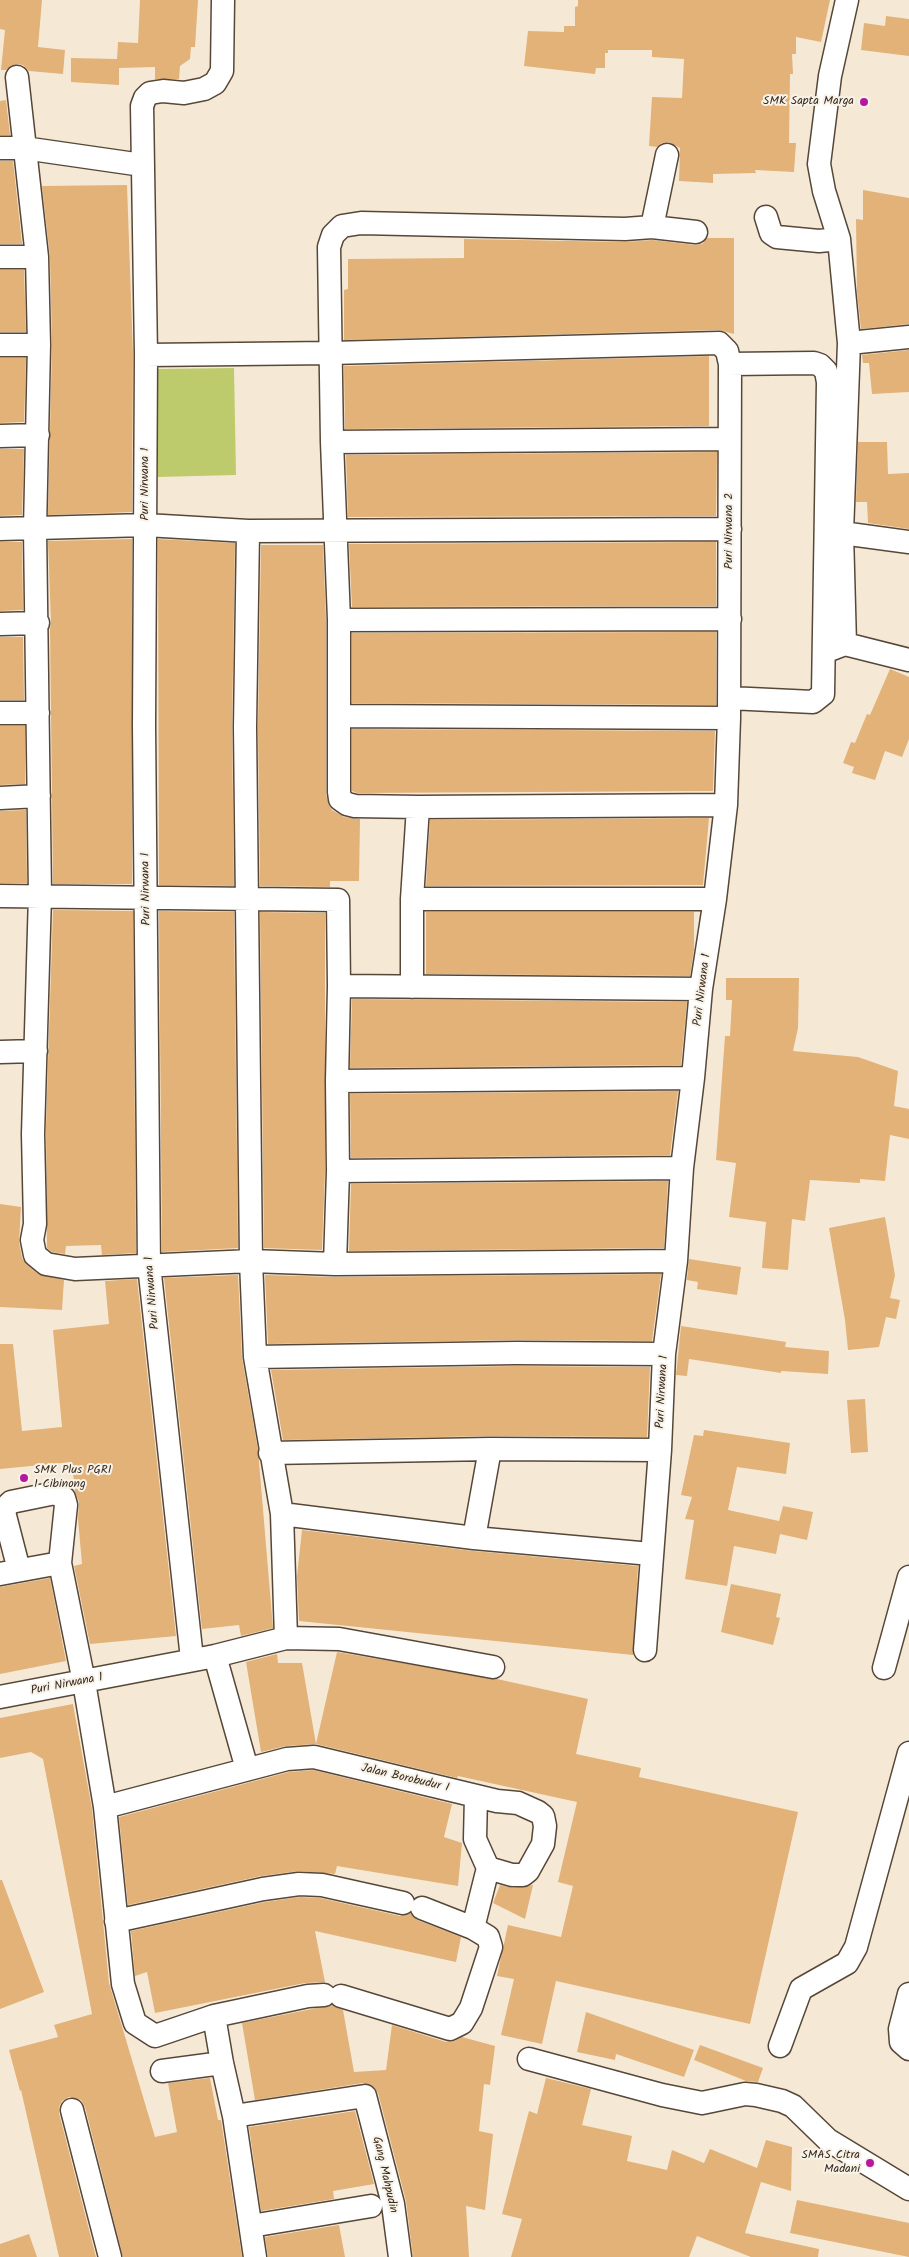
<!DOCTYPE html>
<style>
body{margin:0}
canvas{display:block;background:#f5e9d5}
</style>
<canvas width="909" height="2257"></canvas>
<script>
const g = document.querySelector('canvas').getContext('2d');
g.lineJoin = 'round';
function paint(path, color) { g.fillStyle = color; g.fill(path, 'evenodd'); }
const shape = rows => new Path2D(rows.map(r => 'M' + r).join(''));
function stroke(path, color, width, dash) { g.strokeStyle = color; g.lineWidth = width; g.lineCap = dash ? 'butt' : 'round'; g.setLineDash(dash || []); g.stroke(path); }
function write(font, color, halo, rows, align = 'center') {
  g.font = font + ' Kalam,sans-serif'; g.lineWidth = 4; g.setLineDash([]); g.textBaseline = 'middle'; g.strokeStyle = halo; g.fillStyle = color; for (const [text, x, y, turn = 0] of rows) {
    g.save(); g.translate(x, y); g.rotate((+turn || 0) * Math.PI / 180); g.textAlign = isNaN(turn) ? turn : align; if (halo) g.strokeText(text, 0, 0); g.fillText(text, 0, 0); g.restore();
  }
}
paint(shape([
 [234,368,236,475,158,477,156,369]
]), '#bdcb6d');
paint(shape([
 [0,0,42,0,38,47,65,50,63,74,29,71,23,65,16,64,6,70,1,70,5,30,0,29],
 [140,0,198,0,195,47,191,47,190,59,180,66,179,79,155,79,155,67,119,68,119,85,71,82,71,58,117,59,118,42,138,43],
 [578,0,830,0,821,42,796,37,796,54,792,54,793,74,790,74,789,143,796,143,794,172,755,170,756,173,713,174,713,183,679,181,680,148,669,142,662,143,657,147,649,146,652,97,682,98,684,59,652,57,652,50,608,50,608,53,605,53,605,68,596,68,595,74,524,66,528,31,564,32,564,26,575,26,575,7,578,6],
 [886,16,909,19,909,56,861,50,864,23,885,26],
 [6,100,10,135,0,135,0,101],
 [0,161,13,161,22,244,0,244],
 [127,185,133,355,132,512,48,515,52,345,50,257,42,186],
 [863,190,909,198,909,324,861,329,857,292,856,219,863,220],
 [707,238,734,238,734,334,719,330,344,340,344,290,348,289,348,259,464,258,464,239,625,242,652,240,695,245,702,244],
 [0,270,24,270,26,332,0,332],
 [909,350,909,392,872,394,869,363,863,363,862,355],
 [709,356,709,426,345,429,344,366],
 [0,358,26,358,24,422,0,423],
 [858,442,887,442,888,474,909,473,909,529,868,523,867,502,856,502],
 [0,449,24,449,22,515,0,516],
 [717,452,716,516,348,517,346,455],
 [132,539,132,884,53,884,50,629,51,623,48,541],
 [158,539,235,543,232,727,234,886,159,885],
 [0,542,22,542,23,610,0,611],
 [716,542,716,606,352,607,349,544],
 [261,545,323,545,326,620,326,794,329,805,332,810,344,817,360,819,359,881,330,881,330,887,260,886,258,727],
 [716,632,716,705,352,703,352,633],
 [0,637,23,637,24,700,0,700],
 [890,669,909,677,909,739,902,757,885,751,875,780,852,773,854,767,843,763,851,742,855,743,867,714,870,715],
 [0,726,25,726,25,784,0,785],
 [352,729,715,731,713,791,357,793,352,791],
 [26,810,27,883,0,883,0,811],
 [709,818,703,885,426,886,430,820],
 [53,910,133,911,136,1253,102,1255,101,1245,66,1246,65,1254,52,1252,47,1248,46,1126],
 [159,911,234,912,238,1248,162,1252],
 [260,912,325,913,325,1171,322,1250,264,1248],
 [426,912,694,912,694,949,690,976,426,974],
 [726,978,799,978,798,1028,793,1051,858,1057,898,1071,894,1106,909,1109,909,1139,890,1135,885,1181,860,1179,860,1183,810,1180,805,1221,792,1219,788,1270,762,1268,766,1222,729,1217,736,1163,716,1160,725,1036,730,1036,732,1000,726,1000],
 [352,999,687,1002,681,1065,350,1068],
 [678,1091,670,1155,351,1158,350,1094],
 [668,1181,664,1248,349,1251,351,1184],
 [0,1204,21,1207,19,1242,22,1258,27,1265,38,1274,64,1280,62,1310,0,1307],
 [885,1217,895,1275,890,1298,900,1300,896,1319,886,1317,879,1347,848,1350,845,1320,829,1228],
 [689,1259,741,1267,737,1295,697,1289,698,1282,687,1280],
 [661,1274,652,1341,516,1340,268,1344,265,1275,335,1277],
 [238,1275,242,1358,258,1450,273,1628,241,1636,239,1625,202,1629,164,1278],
 [137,1279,176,1636,90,1644,74,1566,82,1564,78,1519,79,1502,75,1492,72,1462,0,1469,0,1344,13,1344,22,1431,62,1427,53,1330,109,1324,105,1281],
 [681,1326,786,1342,785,1347,829,1351,828,1374,781,1371,781,1373,689,1359,687,1376,676,1375],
 [516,1366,650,1367,647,1437,490,1436,283,1440,271,1370],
 [865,1399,868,1452,851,1453,847,1400],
 [704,1430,790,1443,786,1474,737,1467,728,1510,779,1521,783,1506,813,1512,807,1540,780,1534,776,1554,734,1546,727,1586,685,1579,694,1520,685,1519,692,1497,681,1495,694,1435,703,1436],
 [302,1530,473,1551,638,1566,633,1655,299,1621,297,1576],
 [50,1578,66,1661,0,1674,0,1587],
 [731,1584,781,1594,776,1617,780,1618,773,1645,721,1632],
 [337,1652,497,1679,588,1699,576,1754,641,1768,639,1777,798,1812,750,2024,556,1981,542,2044,501,2035,514,1979,497,1976,508,1925,561,1937,573,1886,558,1882,577,1802,458,1776,457,1778,316,1744],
 [277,1654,278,1663,302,1663,316,1744,286,1746,261,1752,246,1662],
 [73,1704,92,1809,109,1983,155,2137,177,2132,168,2083,210,2078,218,2120,221,2120,242,2257,123,2257,85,2107,81,2100,69,2097,62,2101,59,2107,59,2113,96,2257,59,2257,21,2090,20,2091,9,2050,58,2037,54,2025,92,2014,43,1759,31,1752,0,1758,0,1718],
 [313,1770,452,1804,444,1837,462,1843,458,1886,337,1866,335,1874,299,1871,261,1876,128,1905,119,1817,289,1772],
 [0,1880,2,1880,44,1992,0,2009],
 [500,1885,512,1888,533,1885,525,1919,493,1903],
 [300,1897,320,1898,400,1916,410,1913,417,1920,461,1937,456,1962,315,1931,325,1982,305,1983,155,2013,147,1972,135,1976,131,1931,265,1902],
 [332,2005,343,2010,354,2072,386,2070,392,2025,446,2042,455,2041,462,2037,495,2046,490,2085,484,2084,479,2131,493,2134,485,2210,466,2206,469,2257,413,2257,406,2201,378,2093,374,2087,363,2083,255,2100,242,2023],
 [586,2012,694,2050,684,2077,616,2054,615,2060,577,2052],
 [700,2045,763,2068,758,2082,746,2081,694,2060],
 [546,2078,591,2089,582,2125,632,2136,627,2161,667,2170,672,2150,704,2163,710,2149,757,2168,766,2140,792,2147,791,2191,761,2182,745,2233,819,2249,818,2257,751,2257,697,2236,689,2257,511,2257,522,2219,502,2214,529,2111,537,2114],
 [355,2111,374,2184,333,2191,334,2199,261,2211,249,2127],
 [797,2200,909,2223,909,2257,790,2233],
 [339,2225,345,2257,268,2257,265,2237],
 [29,2234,37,2257,0,2257,0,2244]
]), '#e2b279');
const minor = shape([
 [17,77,37,257,39,345,35,529,40,895,33,1134,35,1224,32,1240,35,1255,46,1264,75,1269,251,1261,335,1264,676,1261],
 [0,148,24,148,142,165],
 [667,155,652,227,625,229,361,223,342,226,333,235,329,247,332,442,339,620,339,792,340,799,347,804,355,806,418,807,726,805],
 [766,217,771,233,777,237,819,241,839,239],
 [652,227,696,232],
 [0,257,37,257],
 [849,343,909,337],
 [0,345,39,345],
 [146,355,331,353,719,343,727,351,730,364,729,718,726,805,715,899,701,989,693,1078,682,1168,676,1261,664,1354,660,1450,645,1650],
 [0,436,38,435],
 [332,442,729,439],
 [0,529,146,525,248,531,730,529],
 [248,531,245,727,251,1261,255,1357,282,1514,286,1638],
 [842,533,909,542],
 [339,620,730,619],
 [0,624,38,623],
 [845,644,909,660],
 [824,652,845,644,842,533,849,343,839,239,824,191,819,164,830,76,847,0],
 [729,698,813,702,823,694,828,382,826,371,820,365,814,363,730,364],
 [0,713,38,713],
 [340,716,729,718],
 [0,798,39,796],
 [0,896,338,900,339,986,337,1081,338,1171,335,1264],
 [412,899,715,899],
 [339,986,701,989],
 [412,987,412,899,418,807],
 [0,1052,36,1051],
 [337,1081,693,1078],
 [338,1171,682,1168],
 [255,1357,516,1353,664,1354],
 [270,1453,490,1449,660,1450],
 [282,1514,474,1538,651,1554],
 [474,1538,490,1449],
 [19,1570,4,1512,6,1507,11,1502,55,1493,64,1498,66,1505,60,1563],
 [0,1574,60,1563,84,1682,105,1807,123,1984,135,2023,155,2036,214,2016,222,2063,234,2116,255,2257],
 [215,1656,247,1769],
 [192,1659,149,1265,144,725,146,355,142,106,145,98,150,93,163,91,184,93,204,89,215,83,222,71,223,0],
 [884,1668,909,1577],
 [0,1697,215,1656,286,1638,339,1639,493,1667],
 [476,1796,475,1839,488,1868],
 [105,1807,287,1759,314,1757,497,1801,518,1803,538,1812,543,1816,545,1826,543,1844,528,1871,523,1875,512,1875,488,1868],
 [116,1921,263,1889,299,1884,322,1885,403,1903],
 [473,1928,488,1868],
 [909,1994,900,2029,901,2042,909,2049],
 [341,1996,450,2029,462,2023,471,2008,491,1947,488,1937,473,1928,422,1908],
 [214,2016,308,1996,324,1995],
 [780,2046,801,1989,847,1963,856,1947,909,1753],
 [529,2059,662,2095,702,2103,745,2094,756,2095,782,2101,793,2106,828,2140,909,2189],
 [162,2071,222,2063],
 [72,2110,110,2257],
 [234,2116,365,2096,393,2204,400,2257],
 [251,2226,371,2206]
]);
stroke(minor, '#574739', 25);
stroke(minor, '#fff', 22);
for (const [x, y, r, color] of [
 [864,102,5,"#b5179e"],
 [24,1478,5,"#b5179e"],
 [870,2163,5,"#b5179e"]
]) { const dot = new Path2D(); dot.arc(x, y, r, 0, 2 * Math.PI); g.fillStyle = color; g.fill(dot); stroke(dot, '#f7f3e8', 2); }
write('12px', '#3b2a1e', '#f7f3e8', [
 ["SMK Sapta Marga",854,102],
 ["SMK Plus PGRI",34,1471,"left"],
 ["1 Cibinong",34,1485,"left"],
 ["SMAS Citra",860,2156],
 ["Madani",860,2170]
], 'right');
write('12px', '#3b2a1e', '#f7f3e8', [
 ["Puri Nirwana 1",146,484,-90],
 ["Puri Nirwana 2",730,531,-90],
 ["Puri Nirwana 1",147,889,-91],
 ["Puri Nirwana 1",703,990,-83],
 ["Puri Nirwana 1",153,1293,-95],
 ["Puri Nirwana 1",663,1392,-87],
 ["Puri Nirwana 1",67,1685,-11],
 ["Jalan Borobudur I",405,1779,13],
 ["Gang Mahpudin",384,2175,77]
]);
</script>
